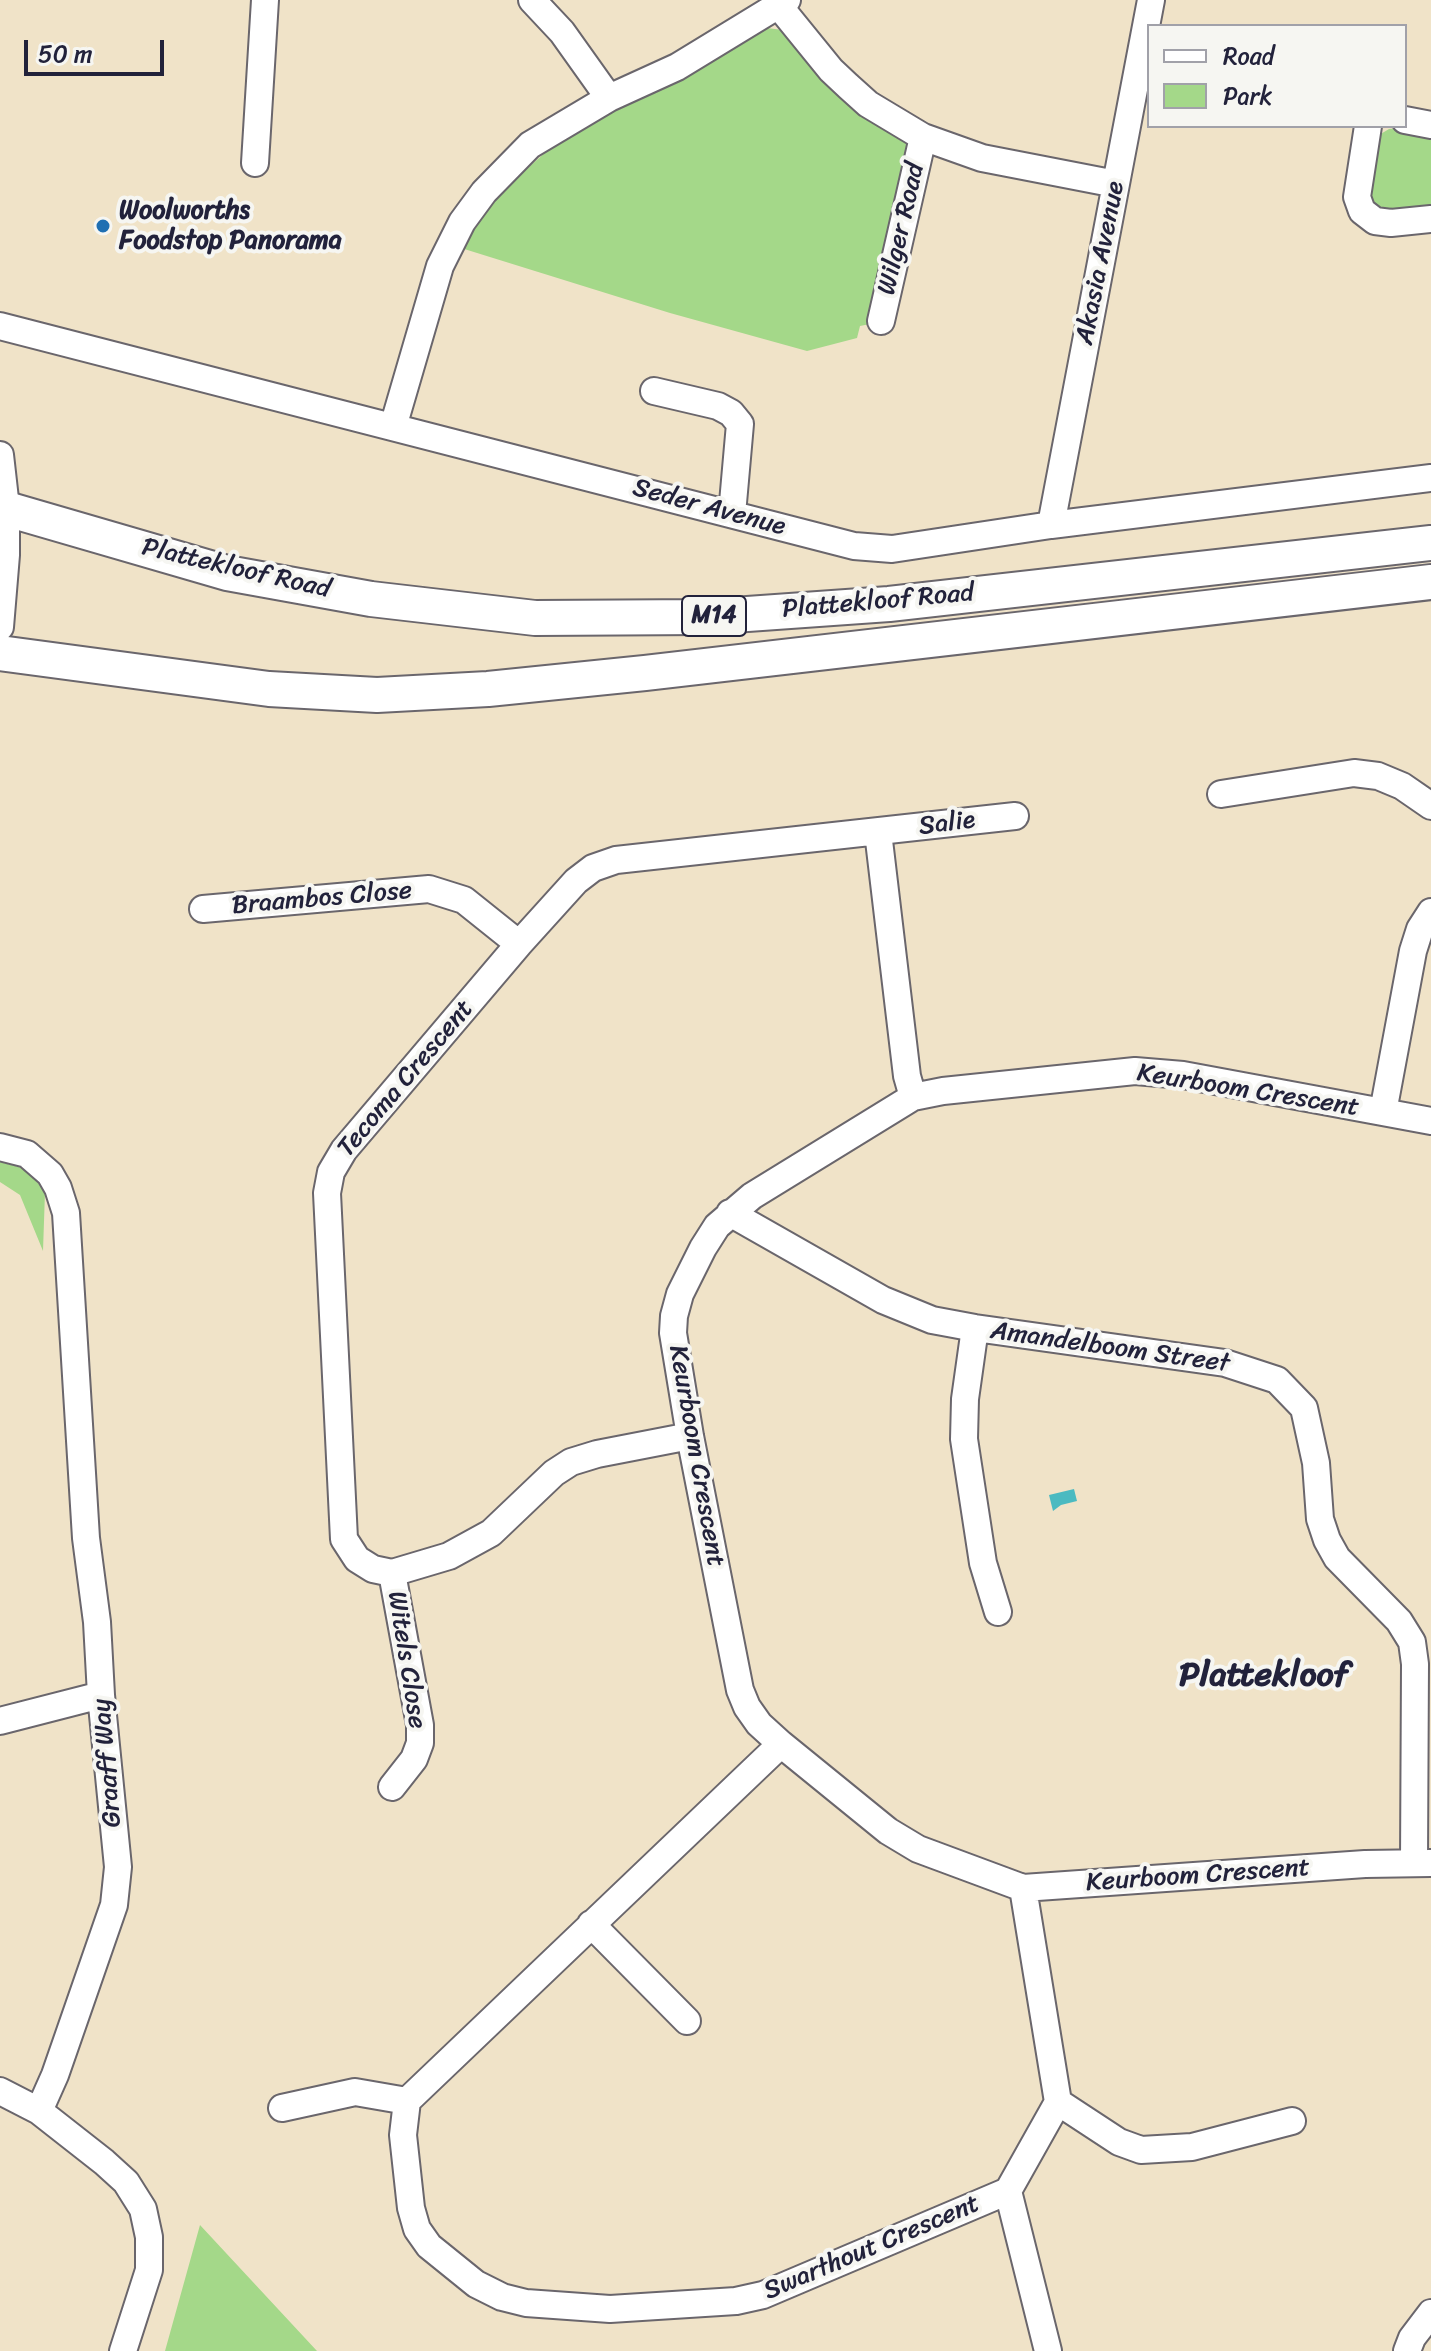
<!DOCTYPE html>
<style>
body{margin:0}
#map{position:relative;width:1431px;height:2351px;overflow:hidden;background:#f0e3c8;font-family:Sriracha,sans-serif}
canvas{display:block}
.legend{position:absolute;left:1147px;top:24px;width:260px;height:104px;box-sizing:border-box;background:#f6f6f2;border:2px solid #a1a1a9;margin:0;padding:10px 14px;list-style:none;font-size:24px;color:#22223b}
.legend li{display:flex;align-items:center;gap:16px;height:40px}
.legend b{width:40px;border:2px solid #a1a1a9}
.scale{position:absolute;left:24px;top:40px;width:140px;height:36px;box-sizing:border-box;border:4px solid #22223b;border-top:0;padding-left:10px;font-size:24px;line-height:28px;white-space:nowrap;color:#22223b;-webkit-text-stroke:6px #f6f6f2;paint-order:stroke}
</style>
<div id="map">
<canvas width="1431" height="2351"></canvas>
<ul class="legend">
<li><b style="height:10px;background:#fff"></b>Road</li>
<li><b style="height:22px;background:#a4d889"></b>Park</li>
</ul>
<div class="scale">50 m</div>
</div>
<script>
const g = document.querySelector('canvas').getContext('2d');
g.lineJoin = 'round';
function paint(path, color) { g.fillStyle = color; g.fill(path, 'evenodd'); }
const shape = rows => new Path2D(rows.map(r => 'M' + r).join(''));
function stroke(path, color, width, dash) { g.strokeStyle = color; g.lineWidth = width; g.lineCap = dash ? 'butt' : 'round'; g.setLineDash(dash || []); g.stroke(path); }
function write(font, color, halo, rows, align = 'center') {
  g.font = font + ' Sriracha,sans-serif'; g.lineWidth = 8; g.setLineDash([]); g.textBaseline = 'middle'; g.strokeStyle = halo; g.fillStyle = color; for (const [text, x, y, turn = 0] of rows) {
    g.save(); g.translate(x, y); g.rotate((+turn || 0) * Math.PI / 180); g.textAlign = isNaN(turn) ? turn : align; if (halo) g.strokeText(text, 0, 0); g.fillText(text, 0, 0); g.restore();
  }
}
paint(shape([
 [767,28,783,30,908,143,909,150,870,324,860,326,857,338,807,351,670,313,461,248,502,191,557,142],
 [1399,128,1431,135,1431,212,1378,211,1367,198,1379,135,1389,129],
 [0,1162,27,1169,45,1192,43,1251,20,1195,0,1182],
 [200,2225,317,2351,165,2351]
]), '#a4d889');
paint(shape([
 [1074,1489,1077,1501,1061,1505,1053,1511,1049,1495]
]), '#4bbac1');
const minor = shape([
 [532,0,562,32,609,98],
 [779,6,831,70,848,86,868,104,923,137,982,158,1116,184],
 [1405,120,1431,125],
 [1368,126,1357,197,1362,211,1375,221,1391,223,1431,219],
 [255,163,265,0],
 [881,321,923,137],
 [0,326,854,546,892,549,1051,525,1431,478],
 [654,391,718,406,731,413,740,424,732,514],
 [393,427,440,266,462,222,484,192,530,145,609,98,677,67,787,0],
 [0,455,6,508,6,555,0,627],
 [1051,525,1151,0],
 [1221,794,1354,773,1378,776,1402,786,1431,806],
 [878,832,907,1076,913,1097],
 [203,909,429,889,464,900,519,944],
 [1383,1112,1413,951,1420,929,1431,912],
 [1431,1121,1183,1075,1135,1071,943,1091,913,1097,752,1196,717,1226,703,1248,680,1294,674,1316,673,1333,690,1436,740,1690,747,1707,759,1724,781,1744,888,1831,918,1849,1023,1888,1365,1864,1431,1863],
 [0,1147,27,1154,50,1174,58,1188,66,1213,86,1538,97,1622,101,1695,118,1867,114,1905,55,2075,39,2111],
 [730,1213,883,1300,932,1320,975,1328,1225,1363,1277,1380,1304,1408,1316,1463,1320,1519,1327,1540,1337,1558,1399,1621,1412,1642,1415,1664,1414,1862],
 [975,1328,965,1399,964,1439,983,1563,998,1612],
 [690,1436,597,1454,571,1462,554,1473,491,1533,449,1556,392,1573,373,1569,357,1559,344,1539,327,1193,331,1172,344,1150,519,944,576,881,593,868,616,860,1015,816],
 [392,1573,420,1725,420,1743,414,1759,392,1787],
 [0,1721,101,1695],
 [781,1744,407,2101,403,2135,411,2208,417,2229,429,2246,476,2284,502,2297,526,2303,610,2309,736,2301,763,2295,1008,2191,1058,2102,1023,1888],
 [591,1924,687,2021],
 [0,2091,39,2111,104,2162,126,2182,143,2209,149,2237,149,2270,123,2351],
 [1058,2102,1119,2142,1141,2150,1192,2147,1292,2121],
 [282,2108,355,2092,407,2101],
 [1008,2191,1048,2351],
 [1407,2351,1412,2338,1431,2313]
]);
const major = shape([
 [0,507,227,573,371,599,535,618,705,617,889,604,1431,543],
 [0,653,269,689,377,695,488,689,645,673,1431,582]
]);
stroke(minor, '#6a666c', 30);
stroke(major, '#6a666c', 38);
stroke(minor, '#fff', 26);
stroke(major, '#fff', 34);
for (const [x, y, r, color] of [
 [103,226,8,"#1f6fb2"]
]) { const dot = new Path2D(); dot.arc(x, y, r, 0, 2 * Math.PI); g.fillStyle = color; g.fill(dot); stroke(dot, '#f6f6f2', 3); }
for (const [x, y, w] of [
 [714,616,64]
]) { const box = new Path2D(); box.roundRect(x - w / 2, y - 20, w, 40, 6); g.fillStyle = '#f6f6f2'; g.fill(box); stroke(box, '#22223b', 2); }
write('bold 24px', '#22223b', null, [
 ["M14",714,616]
]);
write('bold 26px', '#22223b', '#f6f6f2', [
 ["Woolworths",119,211],
 ["Foodstop Panorama",119,241]
], 'left');
write('26px', '#22223b', '#f6f6f2', [
 ["Wilger Road",902,229,-77],
 ["Akasia Avenue",1101,263,-79],
 ["Seder Avenue",709,508,15],
 ["Plattekloof Road",236,569,13],
 ["Plattekloof Road",878,602,-5],
 ["Salie",947,824,-7],
 ["Braambos Close",322,899,-5],
 ["Tecoma Crescent",406,1079,-50],
 ["Keurboom Crescent",1248,1091,9],
 ["Amandelboom Street",1110,1348,8],
 ["Keurboom Crescent",696,1456,80],
 ["Witels Close",406,1660,81],
 ["Graaff Way",108,1763,-95],
 ["Keurboom Crescent",1198,1876,-4],
 ["Swarthout Crescent",872,2248,-23]
]);
write('bold 34px', '#22223b', '#f6f6f2', [
 ["Plattekloof",1264,1676]
]);
</script>
